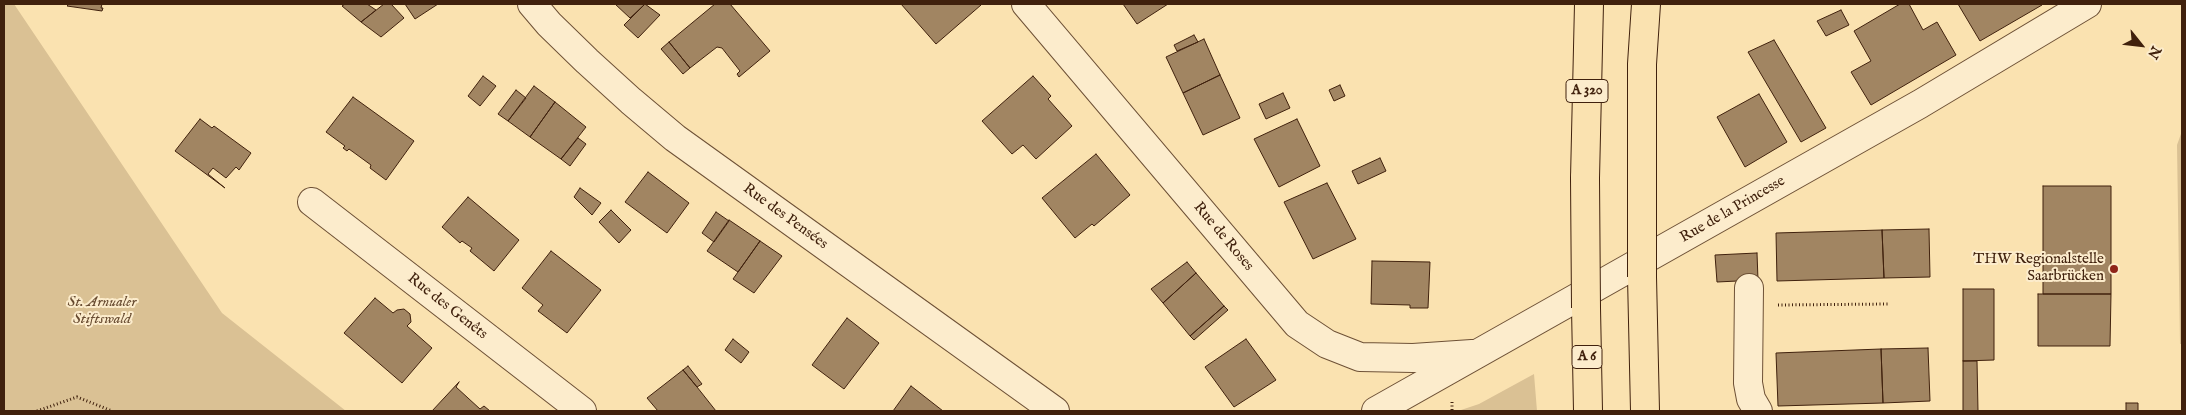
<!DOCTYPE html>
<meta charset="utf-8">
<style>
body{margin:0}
#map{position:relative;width:2186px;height:415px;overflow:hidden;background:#fae2b0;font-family:"IM FELL English",serif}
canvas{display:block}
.frame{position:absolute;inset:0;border:5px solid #40210d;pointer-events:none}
.north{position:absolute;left:2116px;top:20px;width:50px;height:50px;-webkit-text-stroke:4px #fceccc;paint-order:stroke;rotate:119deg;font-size:14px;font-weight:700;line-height:20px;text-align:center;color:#40210d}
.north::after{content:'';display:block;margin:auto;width:18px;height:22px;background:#40210d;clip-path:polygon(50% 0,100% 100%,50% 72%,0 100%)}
</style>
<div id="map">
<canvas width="2186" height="415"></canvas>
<div class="frame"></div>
<div class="north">N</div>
</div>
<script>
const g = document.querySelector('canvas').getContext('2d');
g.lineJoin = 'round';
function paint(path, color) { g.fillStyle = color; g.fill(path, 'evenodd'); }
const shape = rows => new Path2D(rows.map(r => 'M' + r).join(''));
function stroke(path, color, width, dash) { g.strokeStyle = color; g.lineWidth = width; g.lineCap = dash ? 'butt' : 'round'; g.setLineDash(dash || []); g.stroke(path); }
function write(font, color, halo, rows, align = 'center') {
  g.font = font + ' "IM FELL English",serif'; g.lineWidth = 4; g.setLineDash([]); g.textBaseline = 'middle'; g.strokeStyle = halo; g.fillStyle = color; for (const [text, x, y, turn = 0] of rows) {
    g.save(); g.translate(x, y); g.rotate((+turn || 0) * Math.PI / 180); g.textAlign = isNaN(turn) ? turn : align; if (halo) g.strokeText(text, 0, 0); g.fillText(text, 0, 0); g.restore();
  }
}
paint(shape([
 [4,4,14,4,222,313,346,411,4,411],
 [2182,131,2182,344,2180,344,2177,145],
 [1534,374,1537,411,1458,411,1479,404]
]), '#dac194');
const building = shape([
 [69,4,102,4,101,8,103,8,102,11,67,6,69,4],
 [345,4,367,4,376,10,361,22,342,6,345,4],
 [384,4,391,4,404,18,381,37,361,22,384,4],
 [405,4,438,4,415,19,405,4],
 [615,4,645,4,630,18,615,4],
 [645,4,660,15,638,38,624,25,645,4],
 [715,4,730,4,770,51,739,77,737,74,740,71,722,48,717,47,690,68,669,42,715,4],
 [901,4,980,4,981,5,936,44,901,4],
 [1123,4,1168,4,1137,24,1123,4],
 [1900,4,1909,4,1923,30,1937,22,1956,55,1871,105,1851,72,1871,61,1854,31,1900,4],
 [1958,4,2041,4,2042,5,1980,41,1958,4],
 [1841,10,1849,25,1826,36,1817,21,1841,10],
 [1194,35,1198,42,1177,51,1174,45,1194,35],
 [1204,39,1220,75,1183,93,1166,57,1204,39],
 [1774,40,1826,128,1801,142,1748,52,1774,40],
 [669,42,690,68,683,74,661,49,669,42],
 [1220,75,1240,118,1203,135,1183,93,1220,75],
 [483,76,496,86,480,106,468,96,483,76],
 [1033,76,1051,96,1048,99,1072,126,1036,159,1023,145,1012,154,982,121,1033,76],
 [1340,85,1345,96,1334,101,1329,90,1340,85],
 [534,86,555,102,530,137,508,121,534,86],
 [516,90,526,98,508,121,498,114,516,90],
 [1283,93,1290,108,1266,119,1259,104,1283,93],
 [1759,94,1787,142,1745,167,1717,117,1759,94],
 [353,97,414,141,386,180,370,168,371,165,349,149,347,151,343,148,345,146,326,132,353,97],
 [555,102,586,127,561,159,530,137,555,102],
 [200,119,212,128,214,126,251,153,239,170,236,167,226,178,213,168,208,174,225,188,175,151,200,119],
 [1297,119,1320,166,1279,187,1254,139,1297,119],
 [578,138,586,144,570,166,561,159,578,138],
 [1096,154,1130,195,1094,226,1092,224,1075,238,1042,198,1096,154],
 [1380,158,1386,171,1358,184,1352,171,1380,158],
 [648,172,689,203,667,233,625,202,648,172],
 [1327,183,1356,239,1313,259,1284,202,1327,183],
 [2043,186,2111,186,2111,294,2043,294,2043,186],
 [580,188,601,203,592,215,574,197,580,188],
 [468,197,519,240,494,271,470,251,472,248,462,241,460,243,442,227,468,197],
 [611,210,631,230,619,243,599,222,611,210],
 [716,212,729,221,714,242,702,233,716,212],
 [729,220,760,241,738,272,707,251,729,220],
 [1929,229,1930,277,1884,278,1882,230,1929,229],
 [1882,230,1884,278,1777,281,1776,233,1882,230],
 [760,241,782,256,754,293,733,279,760,241],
 [551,251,601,290,567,333,538,311,543,305,522,288,551,251],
 [1757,253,1758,280,1717,282,1715,255,1757,253],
 [1372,261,1430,262,1428,308,1410,308,1410,305,1371,304,1372,261],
 [1187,262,1196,273,1163,303,1151,289,1187,262],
 [1196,273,1224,306,1190,336,1163,303,1196,273],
 [1963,289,1994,289,1994,360,1963,361,1963,289],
 [2038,294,2111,294,2110,346,2038,346,2038,294],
 [375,298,393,313,397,310,404,309,410,314,411,322,407,326,432,348,402,383,344,333,375,298],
 [1224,306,1228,310,1194,340,1190,336,1224,306],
 [847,318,879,343,844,389,812,365,847,318],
 [733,339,749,352,741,363,725,350,733,339],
 [1246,339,1276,380,1234,407,1205,367,1246,339],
 [1928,348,1930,401,1883,403,1881,349,1928,348],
 [1881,349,1883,403,1778,406,1776,353,1881,349],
 [1963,361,1977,361,1978,411,1963,411,1963,361],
 [688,366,702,384,697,387,683,370,688,366],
 [683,370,697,387,716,411,658,411,647,398,683,370],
 [459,382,456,387,480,409,484,406,490,411,432,411,459,382],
 [911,386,943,411,893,411,911,386],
 [2126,403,2138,403,2138,411,2126,411,2126,403]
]);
paint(building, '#a18562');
stroke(building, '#40210d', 1);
const minor = shape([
 [532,4,549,24,587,61,631,101,675,138,1055,411],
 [1026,4,1297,324,1327,344,1360,357,1413,358,1472,354],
 [312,202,582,411],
 [1749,288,1748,383,1751,399,1758,411],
 [1376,411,1920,104,2087,4]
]);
const motorway = shape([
 [1642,172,1642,64,1646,4],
 [1585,178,1589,4],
 [1642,277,1645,411],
 [1586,308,1588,411]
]);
stroke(minor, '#6e5136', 30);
stroke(motorway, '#40210d', 30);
stroke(shape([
 [1778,305,1890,304],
 [1452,402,1452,411],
 [37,411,77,397,112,411]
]), '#40210d', 3, [1, 2.5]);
stroke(minor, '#fceccc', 28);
stroke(motorway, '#fae2b0', 28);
const motorwayBridge = shape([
 [1642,172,1642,277],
 [1585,178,1586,308]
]);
stroke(motorwayBridge, '#40210d', 30, []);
stroke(motorwayBridge, '#fae2b0', 28);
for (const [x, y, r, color] of [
 [2114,269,5,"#8f2418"]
]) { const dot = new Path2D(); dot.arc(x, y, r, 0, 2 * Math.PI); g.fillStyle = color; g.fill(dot); stroke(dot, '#fceccc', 2); }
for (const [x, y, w] of [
 [1587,91,42],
 [1587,357,30]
]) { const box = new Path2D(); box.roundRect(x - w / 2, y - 11.5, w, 23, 4); g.fillStyle = '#fceccc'; g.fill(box); stroke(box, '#40210d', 1); }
write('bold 14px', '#40210d', null, [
 ["A 320",1587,91],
 ["A 6",1587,357]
]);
write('15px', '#40210d', '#fceccc', [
 ["Rue de la Princesse",1733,210,-30],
 ["Rue des Pensées",785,217,36],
 ["Rue de Roses",1223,237,50],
 ["Rue des Genêts",447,307,38]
]);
write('15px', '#40210d', '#fceccc', [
 ["THW Regionalstelle",2104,260],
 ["Saarbrücken",2104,277]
], 'right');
write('italic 15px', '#66492f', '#fceccc', [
 ["St. Arnualer",102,303],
 ["Stiftswald",102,320]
]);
</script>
